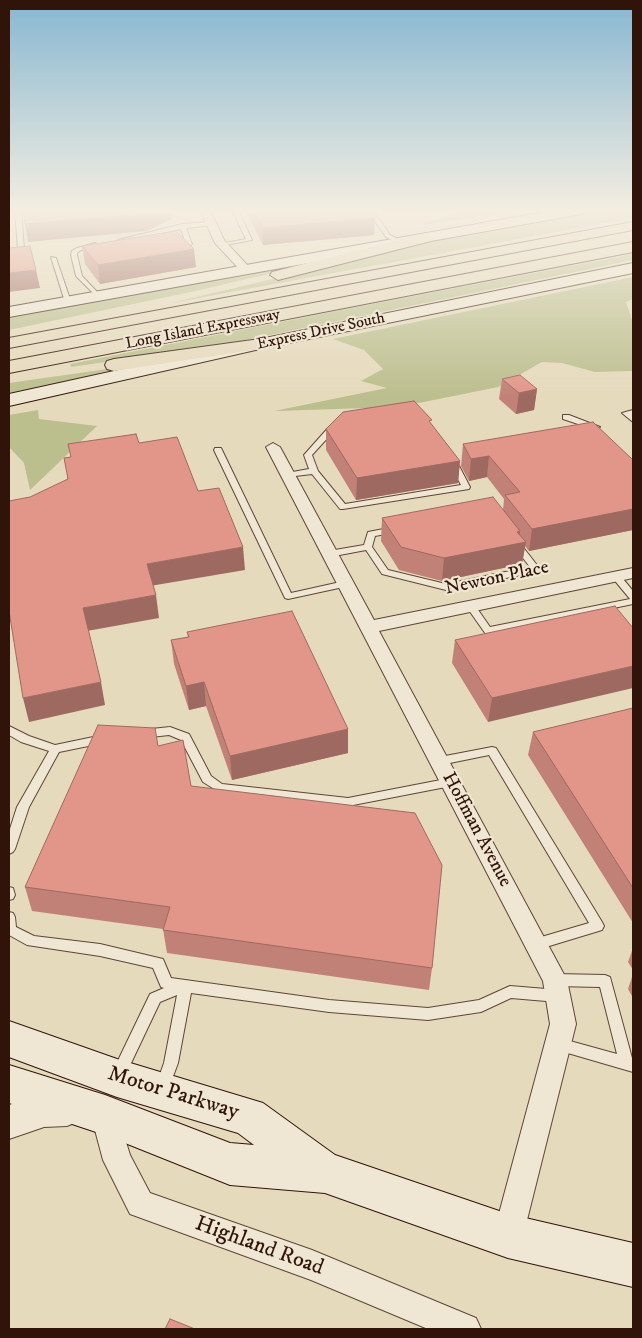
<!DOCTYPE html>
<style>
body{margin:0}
#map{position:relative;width:642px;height:1338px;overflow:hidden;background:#e6dabc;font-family:"IM FELL DW Pica",serif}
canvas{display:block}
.frame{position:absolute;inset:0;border:10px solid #301409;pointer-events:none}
</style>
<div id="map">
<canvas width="642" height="1338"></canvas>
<div class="frame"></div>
</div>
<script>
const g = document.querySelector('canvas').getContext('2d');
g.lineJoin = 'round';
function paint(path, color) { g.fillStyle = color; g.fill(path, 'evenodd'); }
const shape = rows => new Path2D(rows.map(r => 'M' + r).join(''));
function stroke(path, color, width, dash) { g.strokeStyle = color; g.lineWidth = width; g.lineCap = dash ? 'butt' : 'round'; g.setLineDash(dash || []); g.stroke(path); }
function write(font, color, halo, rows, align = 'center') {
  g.font = font + ' "IM FELL DW Pica",serif'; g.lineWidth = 4.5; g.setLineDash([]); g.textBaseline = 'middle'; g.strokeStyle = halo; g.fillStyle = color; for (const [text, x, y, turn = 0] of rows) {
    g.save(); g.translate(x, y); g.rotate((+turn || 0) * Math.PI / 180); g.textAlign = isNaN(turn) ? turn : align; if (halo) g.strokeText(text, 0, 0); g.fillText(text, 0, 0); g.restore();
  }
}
paint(shape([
 [468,210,520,210,418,226,438,218],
 [597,210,633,210,633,218,171,303,455,236],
 [633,254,633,260,217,346,71,367,70,364,336,311],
 [315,261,316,263,200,290,9,330,9,315],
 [633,277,633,299,626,302,633,323,633,371,595,372,562,363,542,362,498,387,399,407,274,411,387,388,361,381,383,369,364,350,333,339],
 [121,367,121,370,9,393,9,383],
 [38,410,39,419,97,426,30,490,24,463,9,447,9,415]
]), '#bbbe8d');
const service = shape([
 [15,210,21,210,24,249,21,251,18,249,15,210],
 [232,210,238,210,252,240,220,246,220,244,246,239,232,210],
 [367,210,373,210,390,235,402,241,402,243,398,243,386,237,367,210],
 [211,222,214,224,213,225,186,228,192,244,189,246,186,244,181,229,121,242,118,240,183,224,211,222],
 [95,243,97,244,97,246,81,250,77,253,77,255,82,276,100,295,100,297,98,298,76,276,71,255,72,251,77,248,95,243],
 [51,257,56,258,71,302,70,303,65,302,51,257],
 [633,410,633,414,632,414,633,416,633,422,622,413,633,410],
 [417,415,420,415,456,460,470,487,469,489,343,509,340,509,312,474,287,477,283,475,287,473,309,469,304,455,328,428,417,415],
 [415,419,449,463,461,485,345,504,318,471,312,455,333,432,415,419],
 [563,415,569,415,600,427,596,429,593,429,563,419,563,415],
 [215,448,221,448,222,450,291,593,345,581,350,584,348,586,288,599,285,598,214,450,215,448],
 [394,527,398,530,397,532,375,536,372,547,388,570,446,584,530,567,512,544,516,541,519,542,540,569,536,572,446,590,382,574,366,550,329,557,325,554,329,551,364,545,368,532,394,527],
 [616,573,619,574,633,591,633,604,488,634,485,633,466,606,471,603,474,604,490,627,630,599,611,576,616,573],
 [9,726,29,736,55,745,103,735,107,736,108,739,107,742,103,743,59,752,29,807,15,849,13,852,9,854,9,832,17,807,49,751,21,742,9,735,9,726],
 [170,727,189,734,211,776,222,784,348,798,451,778,455,779,457,782,455,785,451,786,348,806,219,792,203,782,181,740,169,735,142,738,138,737,137,734,138,731,142,730,170,727],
 [492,747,496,748,602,922,604,926,602,930,536,950,531,948,530,944,531,940,589,923,489,755,440,765,436,764,435,761,436,758,440,757,492,747],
 [9,887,13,888,15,895,13,899,9,900,9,887],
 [9,912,13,913,15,917,16,927,34,936,100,944,163,959,171,978,329,1000,428,1008,479,1000,510,986,558,990,563,992,565,996,563,1000,558,1002,511,998,481,1012,428,1020,329,1012,191,993,178,1063,168,1090,163,1092,158,1090,156,1085,164,1063,177,995,160,1002,124,1078,119,1080,114,1078,112,1073,150,994,164,988,161,987,153,968,100,956,27,945,9,935,9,912],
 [555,974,605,975,610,977,632,1058,633,1058,633,1072,554,1049,552,1044,554,1039,559,1038,617,1054,600,987,555,986,550,984,548,980,550,976,555,974]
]);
const minor = shape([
 [200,210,210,210,224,240,249,267,249,271,241,271,215,243,200,210],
 [273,443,280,447,374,620,633,568,633,578,379,631,567,980,576,1024,523,1236,519,1247,508,1251,497,1247,493,1236,550,1024,543,981,266,447,273,443],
 [105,1102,115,1106,130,1155,150,1193,312,1250,476,1318,481,1329,428,1329,311,1280,130,1214,103,1160,91,1115,95,1106,105,1102]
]);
const tertiary = shape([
 [67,1092,79,1097,84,1109,79,1121,67,1126,44,1127,9,1139,9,1105,44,1093,67,1092]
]);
const secondary = shape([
 [556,210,588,210,581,214,9,317,9,307,556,210],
 [633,263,633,273,260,349,9,406,9,394,260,339,633,263],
 [9,1021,117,1059,263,1103,335,1155,508,1214,633,1243,633,1287,508,1258,325,1193,230,1185,105,1135,9,1103,9,1065,105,1095,230,1143,254,1145,238,1133,117,1097,9,1057,9,1021]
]);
const motorway = shape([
 [633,222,633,230,9,348,9,338,633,222],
 [426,233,434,238,431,241,278,280,270,275,272,272,426,233],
 [633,242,633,252,9,373,9,361,633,242],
 [260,339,266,340,269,344,266,348,114,371,107,369,105,365,107,361,114,359,260,339]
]);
stroke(service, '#5e4636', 2);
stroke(minor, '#5e4636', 2);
stroke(tertiary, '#5e4636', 2);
stroke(secondary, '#301409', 2);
stroke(motorway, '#301409', 2);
paint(service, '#efe7d3');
paint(minor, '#efe7d3');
paint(tertiary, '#efe7d3');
paint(secondary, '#efe7d3');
paint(motorway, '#e6dabc');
paint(shape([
 [248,210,369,210,374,235,263,245,248,216],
 [82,246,196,267,100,284,85,264],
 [502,379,537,389,534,410,516,414,499,399],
 [431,424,460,461,458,483,356,500,326,450,326,429],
 [463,444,633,460,633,530,529,551,525,546,522,564,442,581,399,570,381,541,382,518,503,510,504,499,487,477,469,481,461,466],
 [633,628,488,722,452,663,455,640],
 [187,632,348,753,232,780,206,706,189,710,174,664,171,640,188,637],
 [633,708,633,923,528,755,533,732],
 [158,746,191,786,432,968,429,990,167,953,163,929,32,911,25,887],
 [633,948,633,970,628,962],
 [633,974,633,998,628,989]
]), '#c28177');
paint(shape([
 [152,210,171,210,172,219,146,231,28,242,25,224],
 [375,218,374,235,263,245,263,228],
 [194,249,196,267,100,284,98,265],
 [36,270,40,288,9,292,9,273],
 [537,389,534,410,516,414,519,393],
 [489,456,487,477,469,481,471,459],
 [460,461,458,483,356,500,357,478],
 [633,509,633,530,529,551,532,529],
 [520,531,519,543,526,542,522,564,442,581,444,558],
 [243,547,245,570,150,586,147,564],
 [156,595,159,618,87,631,83,608],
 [633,666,633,688,488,722,492,698],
 [101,682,105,705,29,722,23,698],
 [204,682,206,706,189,710,186,686],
 [348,729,348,753,232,780,230,756]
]), '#9e6961');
const building = shape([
 [23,210,152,210,144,214,25,224,23,210],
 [253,210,369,210,375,218,263,228,253,210],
 [176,231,194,249,98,265,82,246,176,231],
 [30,246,36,270,9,273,9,248,30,246],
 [520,375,537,389,519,393,502,379,520,375],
 [414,401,432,420,429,421,460,461,357,478,326,429,343,412,414,401],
 [593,422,633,460,633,509,532,529,505,495,520,492,489,456,471,459,463,444,593,422],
 [136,434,139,443,177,437,198,491,219,488,243,547,147,564,156,595,83,608,101,682,23,698,9,611,9,501,30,497,68,479,64,458,71,457,68,444,136,434],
 [493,497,520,531,517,532,526,542,444,558,401,547,382,518,493,497],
 [615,606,633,628,633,666,492,698,455,640,615,606],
 [292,611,348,729,230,756,204,682,186,686,171,640,189,637,187,632,292,611],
 [633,708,633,888,533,732,633,708],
 [98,725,155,728,158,746,183,740,191,786,415,813,442,865,432,968,163,930,170,907,25,887,98,725],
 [170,1319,195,1329,165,1329,170,1319]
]);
paint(building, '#e2968a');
stroke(building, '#9e6961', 1);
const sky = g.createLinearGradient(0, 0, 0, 397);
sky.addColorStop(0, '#87b7d1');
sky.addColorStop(0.53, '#f4eee1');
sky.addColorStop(1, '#f4eee100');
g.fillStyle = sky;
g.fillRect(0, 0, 642, 397);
write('16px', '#301409', '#efe7d3', [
 ["Long Island Expressway",203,330,-11],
 ["Express Drive South",321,332,-12]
]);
write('19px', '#301409', '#efe7d3', [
 ["Newton Place",497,579,-12],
 ["Hoffman Avenue",476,830,62]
]);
write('22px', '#301409', '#efe7d3', [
 ["Motor Parkway",173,1094,17],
 ["Highland Road",259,1247,20]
]);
</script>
